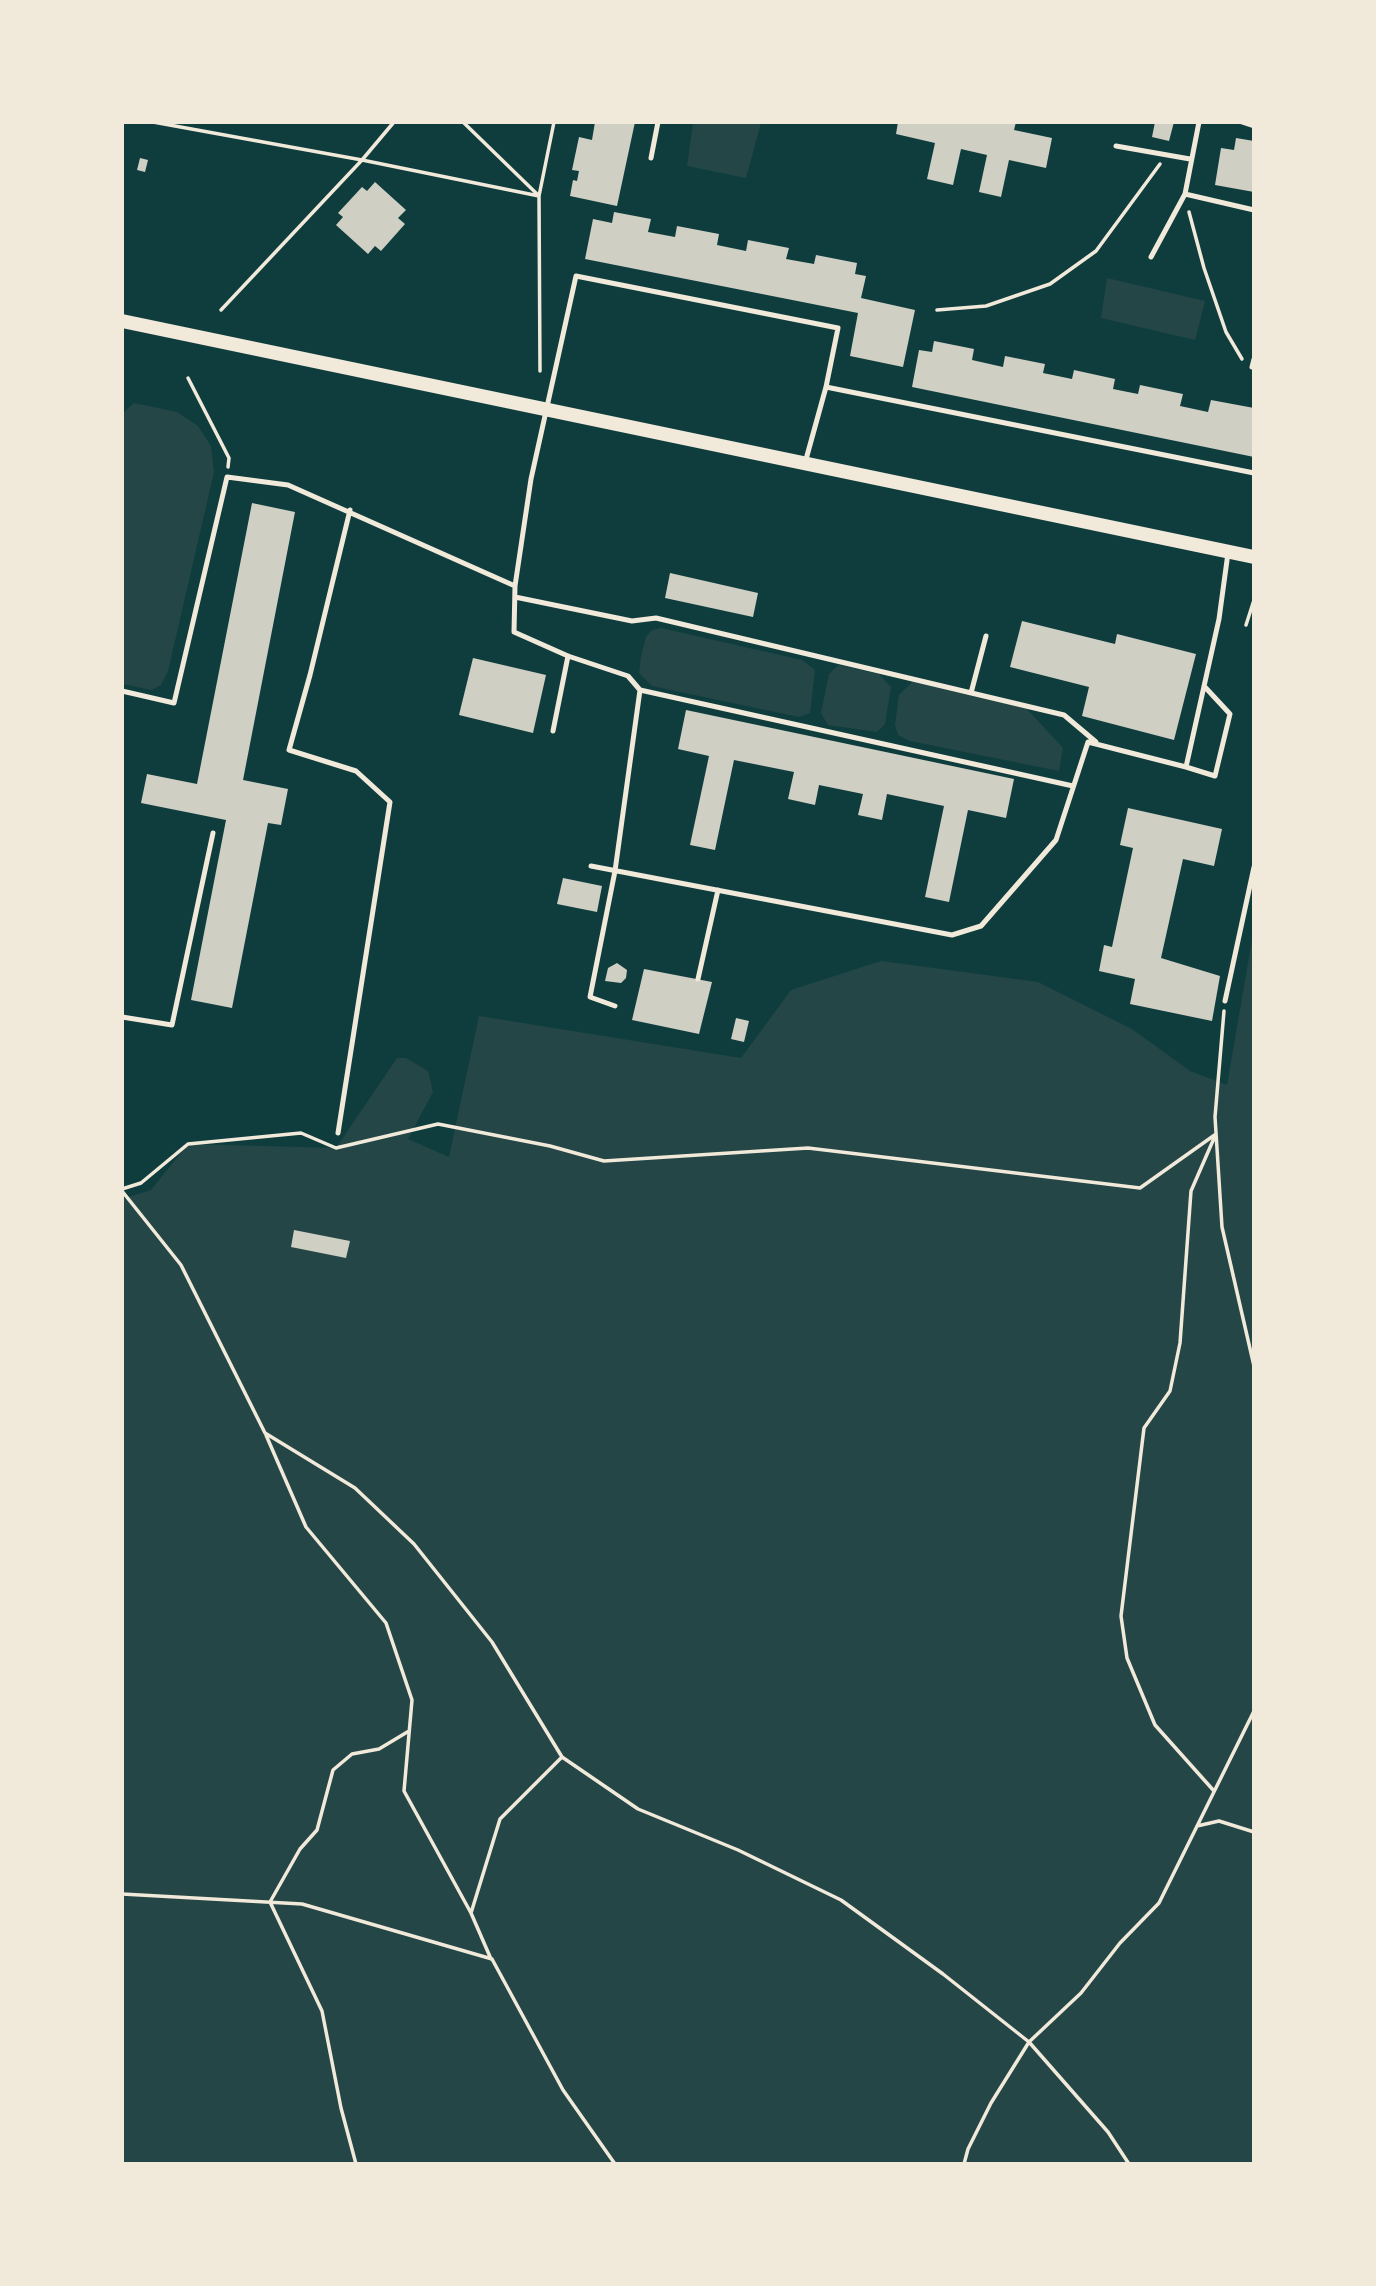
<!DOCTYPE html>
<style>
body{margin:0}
#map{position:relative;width:1376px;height:2286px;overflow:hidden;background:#0f3d3e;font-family:Rubik,sans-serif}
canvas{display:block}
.frame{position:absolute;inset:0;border:124px solid #f1e9da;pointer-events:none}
</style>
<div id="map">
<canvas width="1376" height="2286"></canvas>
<div class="frame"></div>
</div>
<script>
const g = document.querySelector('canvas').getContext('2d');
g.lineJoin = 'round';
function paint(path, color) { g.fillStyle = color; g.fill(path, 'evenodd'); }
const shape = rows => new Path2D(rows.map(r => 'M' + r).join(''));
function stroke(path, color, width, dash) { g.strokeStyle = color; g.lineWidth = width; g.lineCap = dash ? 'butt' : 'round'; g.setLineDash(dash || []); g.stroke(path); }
paint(shape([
 [693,123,761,123,746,178,687,166],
 [1107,278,1205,301,1195,340,1101,318],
 [134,403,177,412,198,426,211,446,214,472,168,671,161,685,151,690,123,684,122,414],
 [661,628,802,660,815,670,810,713,799,717,652,686,639,673,641,657,646,637,652,630],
 [838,665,879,674,891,687,885,724,877,732,828,725,821,713,829,674],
 [914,680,1026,708,1063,748,1059,771,910,741,898,735,895,725,899,695],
 [1253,934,1253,2163,123,2163,122,1199,151,1190,188,1144,336,1148,397,1058,406,1058,428,1071,433,1092,408,1139,449,1157,479,1016,741,1058,791,990,881,961,1038,982,1132,1029,1190,1071,1227,1085]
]), '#244646');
paint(shape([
 [595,122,635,122,617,206,570,196,573,180,577,181,579,171,572,170,579,137,592,140],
 [898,122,1016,122,1014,130,1052,138,1046,168,1009,160,1001,197,979,192,987,155,961,149,953,185,927,179,935,143,896,134],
 [1155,122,1174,122,1169,141,1152,137],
 [1236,138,1254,141,1254,192,1215,185,1221,148,1234,150],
 [140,158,148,160,145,172,137,170],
 [375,182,406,210,398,218,405,224,381,251,375,246,368,254,336,225,343,217,338,213,362,187,367,191],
 [614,212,651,219,648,232,675,237,677,226,719,234,717,245,746,251,748,240,789,248,786,259,814,264,816,255,857,263,855,274,866,276,861,298,915,310,903,367,850,356,858,313,585,259,593,219,612,223],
 [934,341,974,349,972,360,1003,367,1005,356,1045,364,1043,373,1072,379,1074,370,1115,379,1113,389,1138,394,1140,385,1183,394,1180,406,1208,412,1211,400,1254,408,1254,457,912,387,919,350,932,352],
 [252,503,295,512,243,780,288,789,281,825,268,823,232,1008,191,1000,226,820,141,803,147,774,197,784],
 [670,573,758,593,753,617,665,598],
 [1022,621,1115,644,1117,634,1196,654,1174,740,1082,716,1089,687,1010,667],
 [473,658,546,675,533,733,459,715],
 [686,710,1014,779,1006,818,968,810,949,902,925,897,944,806,887,794,882,820,858,815,863,794,819,785,815,805,788,799,794,772,734,760,715,850,690,845,709,756,678,749],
 [1128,808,1222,829,1214,866,1183,859,1161,958,1220,976,1212,1021,1130,1004,1135,979,1099,971,1104,945,1112,947,1133,848,1120,845],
 [563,878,602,886,597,912,557,904],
 [617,963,627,970,626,978,621,983,605,981,608,968],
 [644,969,712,982,699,1034,632,1020],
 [736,1018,749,1021,744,1042,731,1039],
 [294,1230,350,1241,346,1258,291,1247]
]), '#cfcfc3');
stroke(shape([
 [153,122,362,160,539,196],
 [463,122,537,194],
 [1189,212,1204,268,1226,332,1242,359],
 [221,310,362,160,394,122],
 [937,310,986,306,1050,284,1096,251,1160,164],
 [540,371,539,196,554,122],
 [188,378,229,458,228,467],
 [1246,625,1254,600],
 [1224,1011,1215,1117,1222,1227,1254,1366],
 [122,1189,141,1183,188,1144,301,1133,336,1148,438,1124,550,1146,604,1161,808,1148,1140,1188,1216,1134],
 [122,1191,181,1265,265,1433,355,1488,414,1544,492,1642,562,1757,638,1809,738,1850,841,1900,943,1974,1029,2042,1108,2132,1129,2164],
 [266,1435,306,1527,386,1623,412,1700,404,1791,471,1913,491,1959],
 [1214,1791,1155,1725,1127,1658,1121,1616,1144,1428,1170,1391,1180,1343,1191,1191,1215,1136],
 [1197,1826,1219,1821,1254,1832],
 [122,1894,302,1904,492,1959,563,2090,615,2164],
 [471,1913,500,1819,562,1757],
 [356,2164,341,2108,322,2011,270,1902,300,1849,317,1830,333,1770,352,1754,379,1749,409,1731],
 [964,2164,968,2149,991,2103,1029,2042,1081,1993,1120,1943,1159,1903,1254,1711]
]), '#f1e9da', 3.5);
stroke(shape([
 [1199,122,1185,194,1254,210],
 [1242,122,1254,126],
 [1116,146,1190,159],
 [651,158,658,122],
 [1151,257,1185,194],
 [1252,367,1254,359],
 [826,387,1254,473],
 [805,463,826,387,838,328,576,276,531,479,515,586,514,632,568,656,628,676,640,690,1073,786],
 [515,597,632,621,656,618,1064,715,1096,742],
 [122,691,174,703,227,477,288,485,515,586],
 [971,693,986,636],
 [553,731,568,656],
 [1186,767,1215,776,1230,714,1204,686],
 [591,866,952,935,981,926,1056,840,1088,742,1186,767,1219,619,1228,553],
 [698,979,718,890],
 [1225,1001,1254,867],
 [615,1006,590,997,615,871,640,690],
 [122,1017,172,1025,213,833],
 [338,1133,390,802,356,771,289,750,310,675,350,510]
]), '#f1e9da', 5);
stroke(shape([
 [122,321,1254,557]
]), '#f1e9da', 14);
</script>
